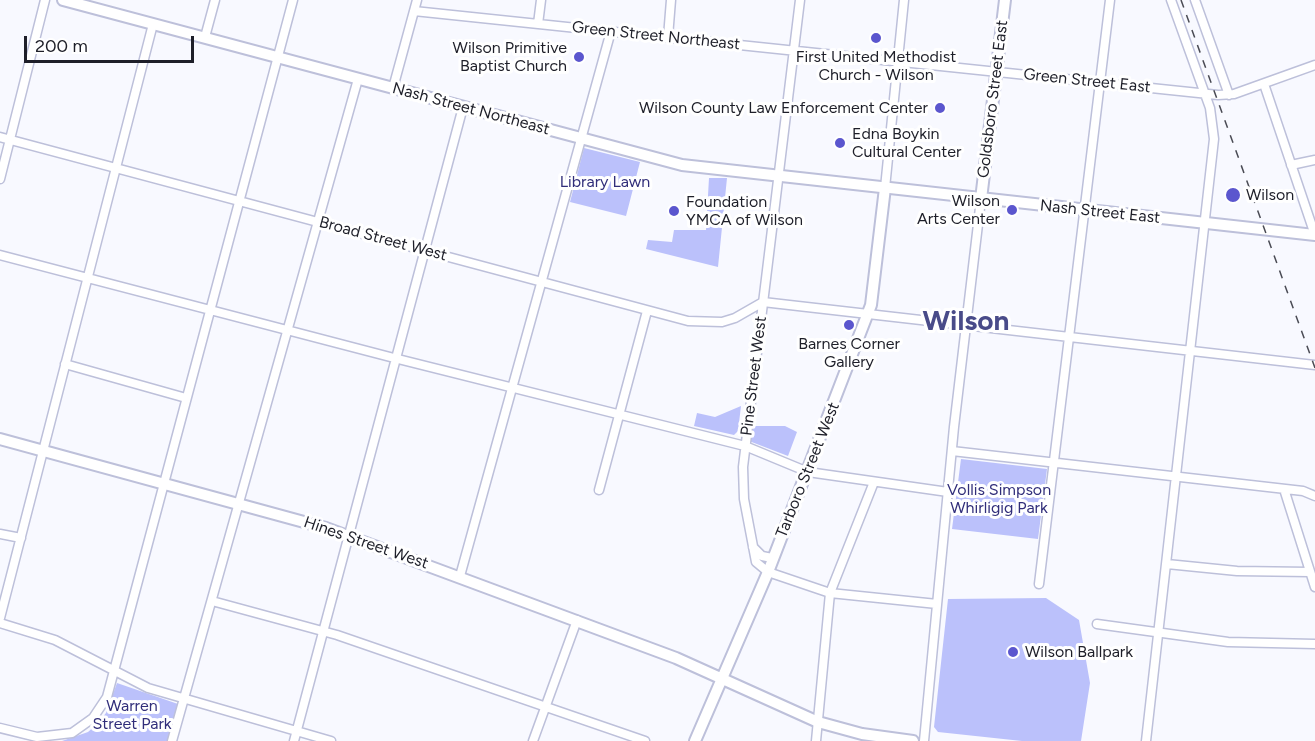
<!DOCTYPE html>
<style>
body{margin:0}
#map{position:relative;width:1315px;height:741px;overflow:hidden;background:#f8f9ff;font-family:Figtree,sans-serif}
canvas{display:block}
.scale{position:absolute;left:24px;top:36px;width:170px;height:27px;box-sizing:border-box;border:3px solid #1e1f29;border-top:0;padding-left:8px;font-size:18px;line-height:21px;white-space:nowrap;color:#1e1f29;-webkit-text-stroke:4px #fff;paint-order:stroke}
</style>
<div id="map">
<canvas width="1315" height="741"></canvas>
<div class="scale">200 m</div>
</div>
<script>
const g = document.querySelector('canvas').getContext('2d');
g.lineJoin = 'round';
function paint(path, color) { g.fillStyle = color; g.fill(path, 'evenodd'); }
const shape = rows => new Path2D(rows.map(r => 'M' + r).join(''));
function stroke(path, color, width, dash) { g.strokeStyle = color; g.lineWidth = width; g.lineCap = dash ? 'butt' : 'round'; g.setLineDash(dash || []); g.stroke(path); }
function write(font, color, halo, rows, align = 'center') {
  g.font = font + ' Figtree,sans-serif'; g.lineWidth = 6; g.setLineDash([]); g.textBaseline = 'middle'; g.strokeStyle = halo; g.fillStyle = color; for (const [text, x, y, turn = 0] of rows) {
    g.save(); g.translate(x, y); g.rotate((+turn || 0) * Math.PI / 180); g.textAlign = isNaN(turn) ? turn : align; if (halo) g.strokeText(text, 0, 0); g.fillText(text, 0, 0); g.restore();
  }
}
paint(shape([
 [584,148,640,162,626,216,570,202],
 [709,178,727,178,718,267,646,249,648,240,672,242,674,230,706,230],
 [741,406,738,431,734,435,694,426,697,413,715,417],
 [754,426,785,426,797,432,788,456,749,441],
 [961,459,1047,469,1038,539,952,529],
 [1046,598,1079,620,1090,683,1081,741,1022,741,938,732,934,727,948,599],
 [117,683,178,704,167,741,62,741,88,732,97,724,106,713]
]), '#bbc1fb');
const minor = shape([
 [800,0,743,467,744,499,756,562,768,572,830,593,937,604],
 [1195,0,1229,95],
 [414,11,1218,95,1234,94,1315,65],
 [538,24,541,0],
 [205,37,215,0],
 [668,37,671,0],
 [1264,84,1315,235],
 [393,88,417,0],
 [0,137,688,321,722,322,735,318,763,302,1315,365],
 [1291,165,1315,160],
 [0,179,45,0],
 [885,188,904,0],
 [0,255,394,358,745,446,808,472,948,492],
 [65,364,186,398],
 [952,451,1303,491,1315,496],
 [1284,489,1315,587],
 [599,490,647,311],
 [0,534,21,538],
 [753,547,762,556,772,558],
 [1167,564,1237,571,1310,572],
 [460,576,611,31],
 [1039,584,1110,0],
 [212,601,337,635,645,741],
 [0,618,153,24],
 [0,623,55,640,148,688,331,741],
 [1097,624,1228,642,1315,644],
 [0,728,37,737,72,733,93,718,107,697,293,0],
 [172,741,358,79],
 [294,741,463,107],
 [533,741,577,620],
 [816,741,830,593,874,482],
 [924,741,954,427,981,199],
 [1146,741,1214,139,1210,108,1171,0]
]);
const major = shape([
 [63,0,682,165,1315,235],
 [981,199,1005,0],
 [0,439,326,528,676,658,818,722,862,734,913,741],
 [695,741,768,572,871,305,885,188]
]);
stroke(minor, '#bdc0da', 11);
stroke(major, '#bdc0da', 14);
stroke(minor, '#fff', 8);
stroke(major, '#fff', 10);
stroke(shape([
 [1181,0,1315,368]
]), '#4a4b54', 1.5, [8, 8]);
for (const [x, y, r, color] of [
 [876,38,6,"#5b56ce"],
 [579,57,6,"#5b56ce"],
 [940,108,6,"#5b56ce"],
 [840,143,6,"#5b56ce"],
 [1233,195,8,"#5b56ce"],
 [1012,210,6,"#5b56ce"],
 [674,211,6,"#5b56ce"],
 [849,325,6,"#5b56ce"],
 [1013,652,6,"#5b56ce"]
]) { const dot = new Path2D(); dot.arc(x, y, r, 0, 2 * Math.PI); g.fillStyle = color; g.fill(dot); stroke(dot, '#fff', 2); }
write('16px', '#1e1f29', '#fff', [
 ["Green Street Northeast",656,36,6],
 ["Green Street East",1087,81,6],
 ["Goldsboro Street East",993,99,-83],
 ["Nash Street Northeast",471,109,15],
 ["Nash Street East",1100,212,6],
 ["Broad Street West",383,239,15],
 ["Pine Street West",754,376,-83],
 ["Tarboro Street West",808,470,-68],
 ["Hines Street West",366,543,19]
]);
write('16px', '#1e1f29', '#fff', [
 ["Wilson Primitive",567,48,"right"],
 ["Baptist Church",567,66,"right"],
 ["First United Methodist",876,57,"center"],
 ["Church - Wilson",876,75,"center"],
 ["Wilson County Law Enforcement Center",928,108,"right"],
 ["Edna Boykin",852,134],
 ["Cultural Center",852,152],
 ["Wilson",1246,195],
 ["Wilson",1000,201,"right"],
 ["Arts Center",1000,219,"right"],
 ["Foundation",686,202],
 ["YMCA of Wilson",686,220],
 ["Barnes Corner",849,344,"center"],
 ["Gallery",849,362,"center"],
 ["Wilson Ballpark",1025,652]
], 'left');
write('16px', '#312e7a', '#fff', [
 ["Library Lawn",605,182],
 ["Vollis Simpson",999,490],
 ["Whirligig Park",999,508],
 ["Warren",132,706],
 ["Street Park",132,724]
]);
write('bold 28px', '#494b89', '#fff', [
 ["Wilson",966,322]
]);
</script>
